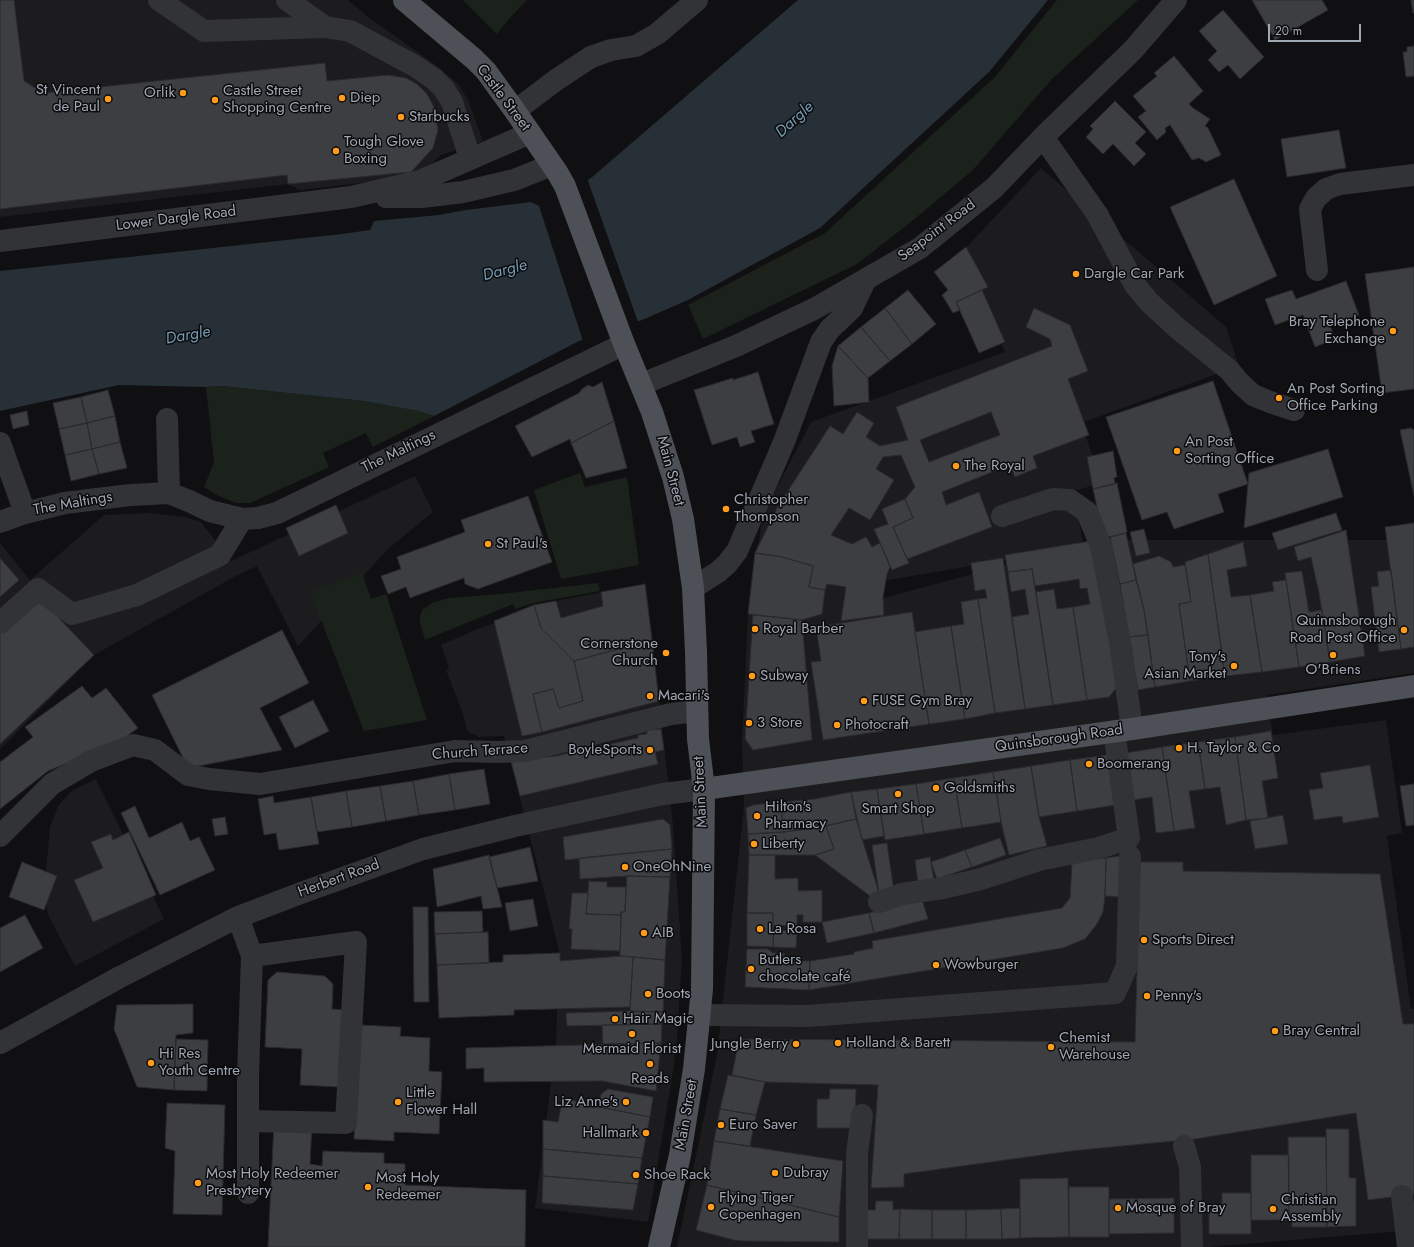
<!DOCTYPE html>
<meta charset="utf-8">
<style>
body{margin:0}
#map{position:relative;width:1414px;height:1247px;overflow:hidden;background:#101012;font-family:Jost,sans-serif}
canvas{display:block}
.scale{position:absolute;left:1268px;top:24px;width:93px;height:18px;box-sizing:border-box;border:2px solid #a0a8b4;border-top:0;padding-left:5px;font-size:12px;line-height:14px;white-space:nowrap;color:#a0a8b4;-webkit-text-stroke:3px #0b0b0d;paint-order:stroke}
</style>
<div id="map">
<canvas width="1414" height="1247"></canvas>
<div class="scale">20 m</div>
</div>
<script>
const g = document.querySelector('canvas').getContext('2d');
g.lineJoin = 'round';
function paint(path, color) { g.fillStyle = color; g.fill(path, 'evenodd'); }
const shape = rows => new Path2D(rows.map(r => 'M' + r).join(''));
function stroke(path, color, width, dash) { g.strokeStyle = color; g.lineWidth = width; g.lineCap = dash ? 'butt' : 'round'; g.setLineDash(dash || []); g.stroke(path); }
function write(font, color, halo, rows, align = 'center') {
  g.font = font + ' Jost,sans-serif'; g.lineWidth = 3; g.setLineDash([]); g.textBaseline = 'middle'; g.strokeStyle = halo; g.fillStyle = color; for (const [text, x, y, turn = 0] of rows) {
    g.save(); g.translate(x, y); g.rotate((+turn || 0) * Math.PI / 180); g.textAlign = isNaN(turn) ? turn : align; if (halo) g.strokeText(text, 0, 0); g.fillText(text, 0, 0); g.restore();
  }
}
paint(shape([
 [0,0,348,0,367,16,440,68,459,85,468,100,483,141,441,155,428,167,395,179,300,190,288,184,0,217],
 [1041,168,1226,327,1239,366,1081,423,1092,454,1104,482,1075,491,1083,545,1104,540,1414,540,1414,673,1267,695,1273,735,1386,720,1402,833,1387,836,1411,1009,1414,1009,1414,1230,1209,1247,677,1247,717,1055,744,807,742,742,748,614,763,514,811,422,1005,352,960,254],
 [1063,550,872,601,877,582],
 [415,476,433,512,388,549,298,646,257,566,236,576,94,655,0,749,0,543,30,580,104,515,150,513,185,517,201,522,231,561],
 [646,584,673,825,682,959,677,1039,673,1071,648,1222,535,1208,556,1043,559,950,504,736,479,737,467,731,463,714,446,670,449,668,441,645,485,626,493,624,534,605],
 [96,779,164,919,75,966,48,915,44,893,50,827,58,806,72,791]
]), '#1c1c1f');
paint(shape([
 [463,0,527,0,510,18,497,34],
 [1057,0,1138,0,1052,79,972,171,911,222,857,264,703,339,688,305,825,233,995,77],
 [222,386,364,401,420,411,434,416,373,447,366,433,323,453,329,467,250,503,236,503,219,496,204,487,214,462,206,387],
 [580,473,585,487,627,477,639,565,561,579,534,490],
 [362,573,371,599,386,594,427,720,364,731,310,591],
 [598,583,600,591,533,603,515,609,513,604,425,640,420,622,420,616,423,609,434,602,449,598,500,594]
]), '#1a221b');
paint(shape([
 [798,0,1048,0,989,72,820,228,688,300,642,320,579,341,434,416,419,411,364,401,222,386,206,387,119,385,0,411,0,271,342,234,370,230,374,221,439,215,466,210,531,202,539,206,591,178]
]), '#263036');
paint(shape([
 [587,178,638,322,583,341,539,206,549,198]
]), '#101012');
const building = shape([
 [0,0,14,0,24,81,43,93,325,63,327,81,388,75,406,78,417,84,427,94,434,107,438,130,433,148,411,172,288,184,287,175,0,209,0,0],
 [1252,0,1322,0,1328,10,1275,40,1252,0],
 [1411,0,1414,0,1414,13,1413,13,1411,0],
 [1223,10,1264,57,1240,79,1228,65,1219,72,1208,60,1217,51,1199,31,1223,10],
 [1414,46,1414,76,1406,77,1403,52,1407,52,1407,47,1414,46],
 [1174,56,1203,91,1189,104,1193,108,1210,119,1205,126,1208,128,1221,155,1206,162,1199,158,1192,160,1170,125,1165,128,1166,132,1157,140,1138,117,1146,111,1133,96,1157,76,1154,73,1174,56],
 [1115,101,1146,132,1135,143,1146,154,1134,166,1113,144,1103,154,1086,137,1093,129,1090,126,1115,101],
 [1339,130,1346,168,1287,177,1281,139,1339,130],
 [1234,179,1277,276,1214,305,1170,207,1234,179],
 [966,247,988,287,956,302,960,310,953,313,942,295,948,290,934,272,966,247],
 [1414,267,1414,389,1382,393,1365,274,1414,267],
 [1346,281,1359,315,1330,325,1335,339,1315,347,1303,315,1275,325,1265,299,1292,290,1296,299,1346,281],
 [908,290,936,324,912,344,885,308,908,290],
 [982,290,1005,342,979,353,956,302,982,290],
 [885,308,912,344,890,361,861,327,885,308],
 [1034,308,1070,325,1088,371,1068,379,1089,435,1033,456,1037,468,1015,477,1010,465,942,492,946,505,979,492,992,527,907,559,893,527,913,518,905,499,915,487,901,455,883,457,876,469,894,480,870,520,849,508,831,535,852,544,866,537,872,547,880,543,890,567,887,574,883,597,884,615,841,621,846,587,827,584,825,590,809,587,813,566,782,557,755,553,778,506,830,426,843,434,857,412,874,423,866,437,880,446,908,440,896,407,1052,346,1050,339,1026,327,1034,308],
 [991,412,1000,435,929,462,920,440,991,412],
 [861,327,890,361,868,378,838,346,861,327],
 [838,346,868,378,869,402,834,406,832,366,838,346],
 [758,372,774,424,751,431,755,442,740,447,737,437,712,445,694,390,733,378,733,380,758,372],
 [1213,381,1248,484,1218,494,1224,512,1174,529,1167,512,1142,520,1106,417,1213,381],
 [602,382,614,421,571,443,570,439,532,457,515,426,579,393,582,389,588,385,593,387,602,382],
 [108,390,115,416,87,423,81,397,108,390],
 [81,397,87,423,59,429,53,403,81,397],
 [27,411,29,425,13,429,10,415,27,411],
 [115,416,120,442,92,449,87,423,115,416],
 [614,421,627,468,586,478,571,443,614,421],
 [87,423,92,449,65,455,59,429,87,423],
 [1411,428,1414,430,1414,496,1400,430,1411,428],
 [120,442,127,468,99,474,92,449,120,442],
 [92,449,99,474,71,481,65,455,92,449],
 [1328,449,1343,497,1244,528,1249,473,1328,449],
 [1113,451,1117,477,1114,478,1115,484,1093,489,1087,457,1113,451],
 [1117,483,1127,531,1126,533,1110,537,1102,531,1093,489,1117,483],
 [528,496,552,562,478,589,465,584,464,578,410,598,406,587,388,594,381,576,401,569,397,557,465,532,461,520,528,496],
 [905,499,913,518,893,527,909,563,892,570,874,529,888,524,882,509,905,499],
 [336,505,348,533,299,556,286,528,336,505],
 [1336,513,1342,530,1278,550,1272,533,1336,513],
 [1414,523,1414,647,1401,649,1385,527,1414,523],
 [1144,529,1150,553,1136,556,1130,532,1144,529],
 [1346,530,1365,656,1330,662,1319,593,1311,557,1298,561,1294,547,1346,530],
 [1126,533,1136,580,1120,584,1110,537,1126,533],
 [1097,540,1119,685,1109,697,1087,700,1073,607,1090,604,1087,588,1080,589,1079,579,1035,586,1032,569,1008,572,1005,555,1097,540],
 [1243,542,1247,566,1227,570,1231,597,1250,595,1262,672,1225,676,1208,554,1243,542],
 [755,553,782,557,813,566,809,587,825,590,822,614,802,620,748,614,755,553],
 [1208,554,1225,676,1190,681,1179,604,1191,602,1185,562,1208,554],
 [1159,556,1171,562,1173,567,1185,565,1191,602,1179,604,1190,681,1155,687,1144,610,1133,564,1159,556],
 [0,558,19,580,0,597,0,558],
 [1003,558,1025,709,995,713,978,599,987,598,985,589,975,591,971,563,1003,558],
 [1032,569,1053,705,1025,709,1012,617,1029,614,1025,589,1011,592,1008,572,1032,569],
 [1391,570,1401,649,1379,652,1371,587,1379,586,1377,572,1391,570],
 [1302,571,1309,612,1322,610,1330,662,1299,667,1285,573,1302,571],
 [1136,580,1144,610,1148,635,1129,637,1120,584,1136,580],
 [1286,580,1299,667,1262,672,1250,595,1274,591,1272,582,1286,580],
 [645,584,652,640,574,661,541,628,534,605,556,601,561,618,603,606,601,592,645,584],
 [1054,589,1057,609,1073,607,1087,700,1053,705,1036,592,1054,589],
 [38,596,94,655,0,744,0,632,38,596],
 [978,599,995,713,965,719,951,626,964,624,961,602,978,599],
 [534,605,541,628,574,661,583,701,559,708,553,689,533,694,542,732,522,736,494,621,534,605],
 [912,612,929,724,823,740,811,662,821,661,816,627,912,612],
 [753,615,802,620,812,740,753,750,745,739,753,615],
 [951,626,965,719,929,724,915,632,951,626],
 [282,630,309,683,260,708,282,750,188,768,152,695,282,630],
 [1148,635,1155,687,1138,690,1129,637,1148,635],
 [652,640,659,701,542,732,533,694,553,689,559,708,583,701,574,661,652,640],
 [82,686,92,698,106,688,138,728,120,741,48,771,0,809,0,762,33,737,25,727,82,686],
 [313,700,329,731,295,748,279,717,313,700],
 [661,729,664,750,655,752,658,764,520,796,511,761,556,756,638,738,638,735,647,734,647,730,661,729],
 [1271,731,1278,778,1262,781,1268,818,1246,820,1235,737,1271,731],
 [1235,737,1246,820,1226,825,1220,787,1205,789,1198,742,1235,737],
 [1198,742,1205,789,1189,791,1195,828,1174,831,1162,747,1198,742],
 [1162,747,1174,831,1156,833,1152,797,1133,800,1126,753,1162,747],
 [1108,755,1116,805,1077,811,1070,760,1108,755],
 [1070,760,1077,811,1039,817,1031,766,1070,760],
 [1370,765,1379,817,1343,823,1342,816,1314,820,1309,790,1323,788,1320,773,1370,765],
 [1031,766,1039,817,1047,846,1009,855,1001,822,993,772,1031,766],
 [484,769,490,804,455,810,449,774,484,769],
 [993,772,1001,822,962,828,954,778,993,772],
 [449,774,455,810,419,815,413,781,449,774],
 [954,778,962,828,924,834,916,784,954,778],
 [413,781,419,815,386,821,380,786,413,781],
 [916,784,924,834,885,840,877,789,916,784],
 [1414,784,1414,825,1406,826,1400,786,1414,784],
 [380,786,386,821,352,827,346,791,380,786],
 [877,789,884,836,862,840,851,792,877,789],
 [346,791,352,827,317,832,311,797,346,791],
 [851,792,856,819,815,828,784,832,780,802,815,799,851,792],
 [273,796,274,803,311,797,319,844,279,850,276,833,264,835,258,799,273,796],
 [780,802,784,832,748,834,746,808,753,805,780,802],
 [135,806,149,838,182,822,190,841,199,837,215,870,160,895,121,813,135,806],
 [1283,815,1288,844,1255,849,1250,821,1283,815],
 [225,817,228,834,215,836,212,819,225,817],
 [663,819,670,825,672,849,565,860,563,837,663,819],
 [856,819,879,893,870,896,815,855,834,849,826,826,856,819],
 [826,826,834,849,815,855,749,855,748,834,784,832,826,826],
 [129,832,156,895,93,922,74,880,103,868,91,842,111,834,113,840,129,832],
 [1000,838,1006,855,972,867,965,850,1000,838],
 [887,843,894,891,879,893,872,845,887,843],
 [530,847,538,881,497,888,489,857,530,847],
 [672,849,670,877,627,876,580,879,579,858,672,849],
 [965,850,972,867,937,879,931,862,965,850],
 [489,855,502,907,483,909,481,896,437,907,433,869,489,855],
 [749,855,775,855,775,879,798,878,798,891,822,890,822,922,803,922,803,915,797,915,797,925,773,926,773,913,747,913,749,855],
 [1120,856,1120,897,1105,896,1106,858,1120,856],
 [930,857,934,880,918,883,915,860,930,857],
 [1106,858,1105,896,1103,912,1097,924,1085,939,1063,948,809,990,810,961,854,954,854,952,873,948,872,941,1062,908,1070,898,1072,862,1106,858],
 [22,862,57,876,44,910,9,897,22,862],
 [1140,862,1183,862,1183,871,1380,874,1403,1024,1414,1024,1414,1194,1368,1200,1356,1113,1195,1139,1071,1151,904,1174,904,1187,871,1188,878,1085,765,1082,732,1075,739,1039,1135,1042,1140,862],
 [627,876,670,877,665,960,620,956,621,912,625,912,627,876],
 [589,881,607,882,607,887,626,887,625,912,621,912,621,915,586,914,589,881],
 [572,893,588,893,586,914,621,915,620,951,571,949,572,929,569,929,572,893],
 [533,899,538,926,510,931,505,903,533,899],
 [922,899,928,919,874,933,869,913,922,899],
 [413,907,428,907,429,1002,414,1002,413,907],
 [482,911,483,932,435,934,434,912,482,911],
 [747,913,773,913,773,947,747,946,747,913],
 [869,913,874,933,827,943,822,922,869,913],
 [25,915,43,948,0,972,0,928,25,915],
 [774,930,797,931,796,948,773,947,774,930],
 [488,932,489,963,437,965,435,934,488,932],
 [747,949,768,949,773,953,784,953,785,961,810,961,809,990,745,987,747,949],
 [560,953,560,961,620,956,633,957,630,1007,514,1010,514,1015,439,1018,437,965,503,962,503,955,560,953],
 [633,957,665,960,663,1012,630,1011,633,957],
 [277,972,325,976,333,984,332,1009,345,1010,339,1087,300,1085,302,1049,265,1047,268,980,277,972],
 [193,1004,193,1033,176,1035,174,1090,137,1087,114,1029,117,1005,193,1004],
 [630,1011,663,1012,662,1024,567,1026,566,1013,630,1011],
 [662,1024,661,1043,603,1044,602,1025,662,1024],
 [360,1025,401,1027,400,1036,430,1038,429,1071,442,1072,439,1134,394,1132,394,1141,354,1139,360,1025],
 [176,1039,208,1040,207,1091,174,1090,176,1039],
 [661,1043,656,1091,602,1081,484,1082,484,1068,466,1069,466,1048,661,1043],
 [728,1075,765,1082,756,1115,720,1109,728,1075],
 [608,1089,653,1097,650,1117,599,1107,601,1094,608,1089],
 [830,1089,856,1089,855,1128,817,1128,817,1099,829,1099,830,1089],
 [563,1098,600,1107,650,1117,642,1158,543,1149,543,1120,558,1122,563,1098],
 [167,1103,225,1105,222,1215,173,1214,175,1151,165,1148,167,1103],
 [720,1109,756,1115,750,1146,714,1141,720,1109],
 [274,1122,312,1124,310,1164,322,1166,323,1151,384,1153,384,1163,405,1164,405,1185,526,1190,525,1247,268,1247,274,1122],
 [1326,1129,1349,1129,1349,1178,1356,1178,1356,1226,1327,1227,1326,1129],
 [1288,1137,1326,1137,1327,1227,1292,1227,1292,1220,1289,1220,1288,1137],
 [714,1141,843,1161,839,1217,707,1185,714,1141],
 [543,1149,642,1158,638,1184,543,1176,543,1149],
 [1251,1155,1289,1155,1289,1220,1251,1220,1251,1155],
 [543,1176,638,1184,633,1210,542,1203,543,1176],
 [1068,1178,1069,1237,1020,1238,1020,1179,1068,1178],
 [707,1185,839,1217,839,1242,744,1241,734,1240,696,1230,707,1185],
 [1069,1187,1109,1187,1109,1237,1069,1237,1069,1187],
 [1222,1193,1251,1193,1251,1234,1209,1234,1209,1209,1222,1209,1222,1193],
 [1174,1198,1174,1233,1109,1234,1109,1199,1174,1198],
 [876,1201,893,1201,893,1210,900,1209,899,1239,866,1239,867,1210,875,1210,876,1201],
 [1020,1208,1020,1238,1002,1239,1001,1209,1020,1208],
 [900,1209,932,1210,932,1239,899,1239,900,1209],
 [1001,1209,1002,1239,966,1239,966,1210,1001,1209],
 [932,1210,966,1210,966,1239,932,1239,932,1210]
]);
paint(building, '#3c3e42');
stroke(building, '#2a2a2e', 1);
stroke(shape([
 [159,0,204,31,325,27,350,31,415,66,434,79,444,89,452,102,470,158],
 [287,0,325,27],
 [515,111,556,80,591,57,611,50,636,46,657,34,697,0],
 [1043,137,1097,214,1135,285,1149,302,1176,327,1229,370,1240,383,1253,395,1270,402,1294,410],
 [386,197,422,197,463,192,514,180,552,165],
 [0,241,351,197,420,181,530,133],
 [1317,270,1310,209,1316,198,1326,189,1340,184,1414,175],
 [642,384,736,346,814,309,920,248,994,188,1043,137,1133,50,1176,0],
 [167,419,169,493],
 [0,443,25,513],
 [1002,516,1053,499,1070,500,1087,512,1101,546,1121,648,1132,729],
 [0,522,25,513,65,503,130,495,169,493,189,501,210,511,242,519,258,518,277,513,624,344],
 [693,588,718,572,727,564,737,551,784,442,821,342,830,329,852,308,865,281],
 [0,623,38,589,72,614,137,595,220,555,242,519],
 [0,836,52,784,91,761,133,745,155,750,188,775,209,779,260,784,455,751,498,752,525,751,671,714,697,711],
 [879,902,902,894,943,888,981,879,1039,860,1099,848,1129,838,1114,731],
 [238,917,252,956,248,1075,248,1193],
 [701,1015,808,1016,1115,993,1127,966,1130,856],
 [0,1043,120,977,238,917,301,893,423,849,515,826,663,794,704,789],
 [248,1121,346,1123,356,942,252,956],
 [1184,1146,1190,1167,1192,1247],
 [1402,1196,1408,1247],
 [857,1247,857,1154,862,1115]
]), '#313337', 22);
stroke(shape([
 [404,0,474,59,486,71,515,111,557,172,565,186,624,344,652,412,673,477,683,519,693,588,696,652,698,739,704,789,702,989,694,1069,680,1155,659,1247],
 [704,789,1132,729,1414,686]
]), '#4d5056', 22);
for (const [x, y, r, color] of [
 [183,93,4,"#ff9c1b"],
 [342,98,4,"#ff9c1b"],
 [108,99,4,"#ff9c1b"],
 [215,100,4,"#ff9c1b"],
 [401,117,4,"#ff9c1b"],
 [336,151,4,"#ff9c1b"],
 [1076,274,4,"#ff9c1b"],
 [1393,331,4,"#ff9c1b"],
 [1279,398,4,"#ff9c1b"],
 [1177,451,4,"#ff9c1b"],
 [956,466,4,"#ff9c1b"],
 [726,509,4,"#ff9c1b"],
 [488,544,4,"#ff9c1b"],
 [755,629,4,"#ff9c1b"],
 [1404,630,4,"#ff9c1b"],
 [666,653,4,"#ff9c1b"],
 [1333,655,4,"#ff9c1b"],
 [1234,666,4,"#ff9c1b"],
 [752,676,4,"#ff9c1b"],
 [650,696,4,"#ff9c1b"],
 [864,701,4,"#ff9c1b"],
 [749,723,4,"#ff9c1b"],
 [837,725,4,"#ff9c1b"],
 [1179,748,4,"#ff9c1b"],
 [650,750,4,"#ff9c1b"],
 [1089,764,4,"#ff9c1b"],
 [936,788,4,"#ff9c1b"],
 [898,794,4,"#ff9c1b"],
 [757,816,4,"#ff9c1b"],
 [754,844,4,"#ff9c1b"],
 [625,867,4,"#ff9c1b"],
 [760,929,4,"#ff9c1b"],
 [644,933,4,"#ff9c1b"],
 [1144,940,4,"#ff9c1b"],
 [936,965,4,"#ff9c1b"],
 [751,969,4,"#ff9c1b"],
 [648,994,4,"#ff9c1b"],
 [1147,996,4,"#ff9c1b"],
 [615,1019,4,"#ff9c1b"],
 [1275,1031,4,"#ff9c1b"],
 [632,1034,4,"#ff9c1b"],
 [838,1043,4,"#ff9c1b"],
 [796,1044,4,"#ff9c1b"],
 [1051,1047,4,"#ff9c1b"],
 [151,1063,4,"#ff9c1b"],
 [650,1064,4,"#ff9c1b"],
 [398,1102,4,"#ff9c1b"],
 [626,1102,4,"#ff9c1b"],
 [721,1125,4,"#ff9c1b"],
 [646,1133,4,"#ff9c1b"],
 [775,1173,4,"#ff9c1b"],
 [636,1175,4,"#ff9c1b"],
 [198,1183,4,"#ff9c1b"],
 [368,1187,4,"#ff9c1b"],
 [711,1207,4,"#ff9c1b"],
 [1118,1208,4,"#ff9c1b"],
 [1273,1209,4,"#ff9c1b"]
]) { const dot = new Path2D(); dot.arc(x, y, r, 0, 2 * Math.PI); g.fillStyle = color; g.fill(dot); stroke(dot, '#0b0b0d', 1.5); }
write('15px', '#a0a8b4', '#0b0b0d', [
 ["St Vincent",100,90,"right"],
 ["de Paul",100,107,"right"],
 ["Castle Street",223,91],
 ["Shopping Centre",223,108],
 ["Orlik",175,93,"right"],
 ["Diep",350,98],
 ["Starbucks",409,117],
 ["Tough Glove",344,142],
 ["Boxing",344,159],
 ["Dargle Car Park",1084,274],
 ["Bray Telephone",1385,322,"right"],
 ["Exchange",1385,339,"right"],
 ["An Post Sorting",1287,389],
 ["Office Parking",1287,406],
 ["An Post",1185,442],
 ["Sorting Office",1185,459],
 ["The Royal",964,466],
 ["Christopher",734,500],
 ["Thompson",734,517],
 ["St Paul's",496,544],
 ["Quinnsborough",1396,621,"right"],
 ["Road Post Office",1396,638,"right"],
 ["Royal Barber",763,629],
 ["Cornerstone",658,644,"right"],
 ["Church",658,661,"right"],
 ["Tony's",1226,657,"right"],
 ["Asian Market",1226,674,"right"],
 ["O'Briens",1333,670,"center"],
 ["Subway",760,676],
 ["Macari's",658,696],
 ["FUSE Gym Bray",872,701],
 ["3 Store",757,723],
 ["Photocraft",845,725],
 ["H. Taylor & Co",1187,748],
 ["BoyleSports",642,750,"right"],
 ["Boomerang",1097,764],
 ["Goldsmiths",944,788],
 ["Hilton's",765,807],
 ["Pharmacy",765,824],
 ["Smart Shop",898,809,"center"],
 ["Liberty",762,844],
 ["OneOhNine",633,867],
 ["La Rosa",768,929],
 ["AIB",652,933],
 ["Sports Direct",1152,940],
 ["Butlers",759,960],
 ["chocolate café",759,977],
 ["Wowburger",944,965],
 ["Boots",656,994],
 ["Penny's",1155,996],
 ["Hair Magic",623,1019],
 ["Bray Central",1283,1031],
 ["Chemist",1059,1038],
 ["Warehouse",1059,1055],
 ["Holland & Barett",846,1043],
 ["Jungle Berry",788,1044,"right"],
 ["Mermaid Florist",632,1049,"center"],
 ["Hi Res",159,1054],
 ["Youth Centre",159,1071],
 ["Reads",650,1079,"center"],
 ["Little",406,1093],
 ["Flower Hall",406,1110],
 ["Liz Anne's",618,1102,"right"],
 ["Euro Saver",729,1125],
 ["Hallmark",638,1133,"right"],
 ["Dubray",783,1173],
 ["Most Holy Redeemer",206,1174],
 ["Presbytery",206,1191],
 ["Shoe Rack",644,1175],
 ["Most Holy",376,1178],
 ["Redeemer",376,1195],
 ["Flying Tiger",719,1198],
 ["Copenhagen",719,1215],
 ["Christian",1281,1200],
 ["Assembly",1281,1217],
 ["Mosque of Bray",1126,1208]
], 'left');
write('15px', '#a0a8b4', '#0b0b0d', [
 ["Castle Street",503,98,53],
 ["Lower Dargle Road",176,219,-7],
 ["Seapoint Road",937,231,-37],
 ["The Maltings",399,452,-26],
 ["Main Street",670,471,75],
 ["The Maltings",73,504,-10],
 ["Quinsborough Road",1059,739,-8],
 ["Church Terrace",480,752,-4],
 ["Main Street",701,792,-93],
 ["Herbert Road",339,879,-20],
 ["Main Street",687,1115,-80]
]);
write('italic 16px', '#749bb2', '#0b0b0d', [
 ["Dargle",795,120,-42],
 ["Dargle",505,271,-15],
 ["Dargle",188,336,-10]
]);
</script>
